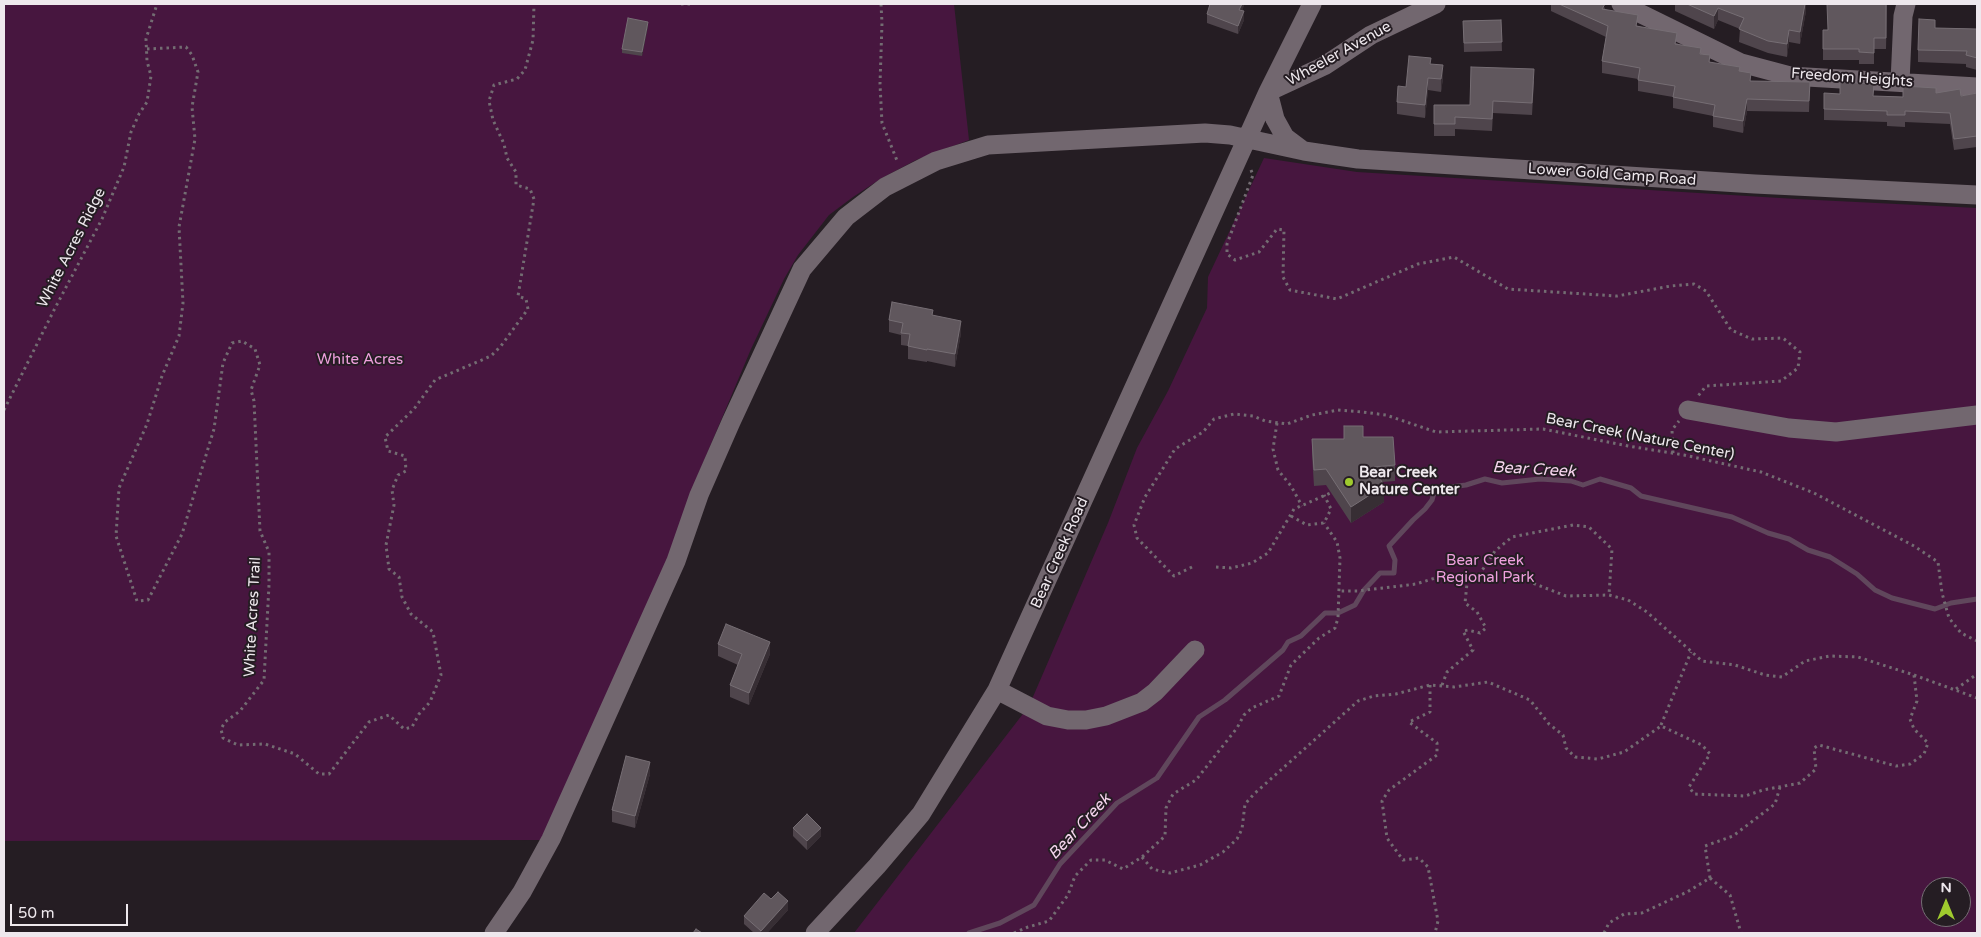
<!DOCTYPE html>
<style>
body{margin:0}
#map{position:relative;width:1981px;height:937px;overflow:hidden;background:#251d23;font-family:"Varela Round",sans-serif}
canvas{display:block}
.frame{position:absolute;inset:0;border:5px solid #eee8ed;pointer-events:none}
.north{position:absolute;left:1921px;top:877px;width:50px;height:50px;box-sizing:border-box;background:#251d23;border:1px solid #756e74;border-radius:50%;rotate:0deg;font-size:14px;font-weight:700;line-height:20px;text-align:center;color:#eee8ed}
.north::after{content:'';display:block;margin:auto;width:18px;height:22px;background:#9fca2e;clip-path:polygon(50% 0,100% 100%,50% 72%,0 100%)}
.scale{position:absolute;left:10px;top:904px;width:118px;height:22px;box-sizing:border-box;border:2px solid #eee8ed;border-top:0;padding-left:6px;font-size:15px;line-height:18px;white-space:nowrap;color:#eee8ed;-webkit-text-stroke:4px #251d23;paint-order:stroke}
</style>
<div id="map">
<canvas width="1981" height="937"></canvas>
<div class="frame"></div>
<div class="north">N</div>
<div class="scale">50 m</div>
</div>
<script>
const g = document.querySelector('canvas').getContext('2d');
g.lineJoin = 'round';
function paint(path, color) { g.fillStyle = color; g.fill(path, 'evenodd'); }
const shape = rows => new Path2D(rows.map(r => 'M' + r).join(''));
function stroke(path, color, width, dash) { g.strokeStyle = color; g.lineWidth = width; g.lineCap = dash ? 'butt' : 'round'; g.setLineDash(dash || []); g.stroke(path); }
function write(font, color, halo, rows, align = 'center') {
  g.font = font + ' "Varela Round",sans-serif'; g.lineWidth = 4; g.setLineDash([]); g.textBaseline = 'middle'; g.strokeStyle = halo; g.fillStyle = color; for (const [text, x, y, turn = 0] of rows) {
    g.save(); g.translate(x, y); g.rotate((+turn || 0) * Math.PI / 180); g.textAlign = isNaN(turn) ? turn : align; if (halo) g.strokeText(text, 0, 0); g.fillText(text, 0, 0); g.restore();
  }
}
paint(shape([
 [4,4,954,4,969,140,916,160,882,178,853,197,829,215,798,255,784,279,751,349,698,475,663,571,543,840,4,841],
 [1264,158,1357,172,1796,199,1977,208,1977,933,854,933,1029,706,1108,523,1137,448,1168,391,1207,308,1208,277],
 [1931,887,1961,887,1961,917,1931,917]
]), '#47163f');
stroke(shape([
 [969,933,1000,923,1034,905,1060,864,1117,803,1157,778,1199,717,1225,700,1283,650,1288,642,1301,636,1325,613,1338,613,1355,605,1364,590,1380,573,1394,573,1395,560,1389,546,1413,520,1425,509,1432,500,1435,489,1466,485,1485,479,1502,483,1540,479,1571,481,1583,485,1600,479,1631,488,1641,496,1732,517,1768,533,1789,539,1808,550,1830,557,1857,574,1875,590,1892,598,1935,609,1951,603,1977,599]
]), '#60475c', 5);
stroke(shape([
 [681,4,692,4],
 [881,4,882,23,880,84,882,123,898,163],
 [147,49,186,47,192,55,198,72,192,107,195,139,179,227,183,303,179,336,162,376,147,424,119,488,116,536,137,601,148,600,182,534,214,429,223,363,232,343,242,341,255,349,260,365,251,390,254,401,260,531,269,552,269,585,264,680,240,711,225,722,221,729,223,738,238,745,265,744,295,754,319,774,329,774,369,722,389,715,404,729,412,727,419,714,430,702,441,675,433,632,411,614,402,597,399,577,389,569,386,545,394,505,392,490,398,475,406,471,405,456,388,451,385,437,414,409,435,380,491,356,501,346,528,309,526,299,518,296,534,199,530,189,516,185,516,172,507,158,504,144,493,120,489,101,494,85,517,79,525,70,533,40,534,4],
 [1251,170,1253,175,1227,244,1227,254,1235,260,1259,252,1277,229,1284,230,1283,277,1290,290,1337,299,1418,264,1454,257,1508,289,1617,296,1671,286,1694,284,1706,291,1731,330,1752,339,1783,338,1800,352,1798,368,1781,381,1706,386,1698,396],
 [4,410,53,312,102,219,124,167,131,132,139,114,147,102,151,76,147,61,146,39,157,4],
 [1277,423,1273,449,1278,470,1291,486,1302,506],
 [1673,453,1672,430,1679,421],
 [1291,516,1307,525,1324,523,1331,509,1324,495],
 [1192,567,1174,576,1137,538,1134,525,1145,497,1175,449,1203,432,1214,419,1234,414,1253,416,1265,421,1287,424,1312,415,1338,410,1362,412,1386,415,1436,432,1543,429,1628,446,1684,455,1761,472,1814,493,1914,546,1938,562,1942,593,1949,618,1961,633,1977,641],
 [1216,567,1231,568,1252,563,1268,553,1294,509,1335,491],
 [1479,575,1495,551,1512,537,1573,525,1589,527,1612,549,1609,595],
 [1914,675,1977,698],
 [1430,685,1430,712,1409,722,1437,743,1437,755,1389,790,1382,801,1387,838,1403,860,1419,858,1428,867,1438,921,1435,933],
 [1442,685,1447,672,1473,650,1463,631,1468,630,1480,633,1486,628,1477,612,1465,603,1468,574],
 [1956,689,1977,674],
 [1661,725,1691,652],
 [1142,857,1152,869,1170,873,1200,865,1223,852,1237,839,1242,829,1245,804,1254,794,1358,701,1374,696,1396,694,1430,685,1454,687,1488,682,1530,700,1549,724,1563,735,1566,748,1575,757,1598,759,1624,752,1661,726,1702,745,1710,754,1689,787,1694,794,1745,796,1763,790,1800,783,1816,769,1814,748,1819,745,1896,766,1910,764,1924,754,1928,743,1914,729,1910,719,1917,701,1914,675,1858,657,1830,656,1805,661,1782,677,1765,675,1735,665,1702,661,1647,612,1628,600,1609,595,1566,596,1517,577,1461,574,1445,575,1416,584,1358,591,1338,591],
 [1710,878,1705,846,1733,836,1775,804,1780,787],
 [1710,878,1730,895,1741,933],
 [1014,933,1028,927,1049,921,1068,895,1075,876,1091,860,1105,860,1123,869,1142,857,1165,836,1166,808,1173,794,1196,780,1237,728,1244,715,1252,708,1279,696,1291,665,1319,638,1335,628,1338,618,1340,558,1337,542,1324,523],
 [1604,933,1609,923,1624,914,1642,913,1687,892,1710,878]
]), '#736c72', 3, [2.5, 4]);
stroke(shape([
 [1621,4,1741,63,1790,76,1977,87],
 [1900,82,1903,16,1906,4],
 [1301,149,1285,137,1275,119,1268,92,1324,66,1371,35,1436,4],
 [1688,410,1789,428,1836,432,1977,415],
 [997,690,1047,716,1068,720,1086,720,1106,716,1142,702,1155,692,1195,650],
 [494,933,522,892,551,839,676,561,699,495,731,422,802,269,846,217,885,187,936,161,988,145,1205,133,1230,135,1304,151,1358,159,1755,184,1977,195],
 [815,933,877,866,921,814,997,690,1268,92,1312,4]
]), '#72676f', 19);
paint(shape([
 [1244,4,1242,11,1244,20,1238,34,1207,23,1207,14],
 [1551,4,1603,4,1605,9,1638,26,1701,54,1710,62,1740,71,1751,81,1810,82,1809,112,1747,111,1743,133,1713,127,1713,116,1673,108,1673,97,1638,91,1638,79,1602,73,1602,61,1606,37,1551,11],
 [1675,4,1806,4,1806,11,1800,44,1789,42,1787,57,1768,53,1739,42,1740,29,1718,20,1714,29,1675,11],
 [1887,4,1886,49,1874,49,1874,64,1859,64,1859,60,1823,60,1823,30,1827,30],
 [1501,20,1502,51,1464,52,1463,21],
 [648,26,642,56,622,53,622,49],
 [1935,28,1977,29,1977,70,1966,67,1966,64,1918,62,1918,50],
 [1431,64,1443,78,1441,92,1428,90,1425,118,1397,114,1397,102],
 [1534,81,1532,115,1493,113,1492,131,1455,129,1455,136,1434,136,1434,105,1470,105],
 [1936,93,1961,96,1977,93,1977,147,1954,150,1950,124,1905,122,1905,127,1887,126,1887,122,1824,120,1824,109,1840,94,1874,96,1903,97],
 [933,316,961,333,955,367,927,361,927,362,908,359,908,346,901,345,901,335,889,332,889,320],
 [1363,437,1395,465,1395,481,1382,482,1384,502,1351,523,1326,485,1314,486,1312,455,1312,439,1344,439],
 [718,644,770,654,749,705,730,697,730,685,738,665,718,656],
 [650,774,635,828,612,822,612,810],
 [793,828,821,836,807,850,793,836],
 [771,899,788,910,767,933,754,933,744,924,744,916]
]), '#4f454c');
paint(shape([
 [1242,4,1244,4,1244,6,1239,18,1239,10],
 [1805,4,1806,4,1806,11,1800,44,1800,32],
 [1718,8,1718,20,1714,29,1714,16],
 [1244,11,1244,20,1238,34,1238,26],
 [648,22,648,26,642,56,642,52],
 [1789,30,1789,42,1787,57,1787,44],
 [1443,65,1443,78,1441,92,1441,79],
 [1428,78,1428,90,1425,118,1425,105],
 [1747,99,1747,111,1743,133,1743,121],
 [961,321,961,333,955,367,955,354],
 [1384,486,1384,502,1351,523,1351,507],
 [770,642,770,654,749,705,749,693],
 [650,762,650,774,635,828,635,816],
 [821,828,821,836,807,850,807,841],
 [788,901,788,910,767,933,761,933,761,931]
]), '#372e34');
const building = shape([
 [1210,4,1242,4,1239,10,1244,11,1238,26,1207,14,1210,4],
 [1559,4,1605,4,1602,9,1638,15,1636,26,1677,33,1675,44,1701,48,1700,54,1710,55,1709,62,1740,67,1739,71,1751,73,1750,81,1810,82,1809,101,1747,99,1743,121,1713,116,1715,105,1673,97,1675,86,1638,80,1640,68,1602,61,1608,26,1559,4],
 [1687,4,1805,4,1800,32,1789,30,1787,44,1768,41,1739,29,1744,18,1718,8,1714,16,1687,4],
 [1827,4,1886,4,1886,38,1874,38,1874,53,1859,52,1859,49,1823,49,1823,30,1828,30,1827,4],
 [628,18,648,22,642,52,622,49,628,18],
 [1919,19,1935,20,1935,28,1977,29,1977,58,1966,55,1967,51,1918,50,1919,19],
 [1501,20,1502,42,1464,43,1463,21,1501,20],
 [1409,56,1431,58,1430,64,1443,65,1441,79,1428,78,1425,105,1397,102,1398,86,1406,87,1409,56],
 [1471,67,1534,69,1532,103,1493,101,1492,119,1455,117,1455,124,1434,124,1434,105,1470,105,1471,67],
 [1840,82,1874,84,1873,96,1903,97,1903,86,1936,88,1936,93,1960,89,1961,96,1977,93,1977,136,1954,139,1950,113,1905,111,1905,115,1887,115,1887,111,1824,109,1824,93,1840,94,1840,82],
 [892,302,933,310,932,315,961,321,955,354,927,349,927,350,908,346,910,334,901,333,903,323,889,320,892,302],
 [1344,426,1363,426,1363,437,1393,437,1395,465,1374,467,1384,486,1351,507,1326,469,1314,470,1312,439,1344,439,1344,426],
 [726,624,770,642,749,693,730,685,742,654,718,644,726,624],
 [626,756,650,762,635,816,612,810,626,756],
 [807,814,821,828,807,841,793,828,807,814],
 [778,892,788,901,761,931,744,916,764,893,771,899,778,892],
 [696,929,702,933,693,933,696,929]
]);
paint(building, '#60575d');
stroke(building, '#766e74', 1);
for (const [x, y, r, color] of [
 [1349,482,5,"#9fca2e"]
]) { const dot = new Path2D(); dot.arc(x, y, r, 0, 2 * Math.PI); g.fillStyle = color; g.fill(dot); stroke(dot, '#251d23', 2); }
write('15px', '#eee8ed', '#251d23', [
 ["Wheeler Avenue",1339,54,-29],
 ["Freedom Heights",1852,78,4],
 ["Lower Gold Camp Road",1612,175,4],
 ["White Acres Ridge",72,248,-63],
 ["Bear Creek (Nature Center)",1640,437,11],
 ["Bear Creek Road",1060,553,-66],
 ["White Acres Trail",253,617,-87]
]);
write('15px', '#efa0de', '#251d23', [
 ["White Acres",360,360],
 ["Bear Creek",1485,561],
 ["Regional Park",1485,578]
]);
write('bold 15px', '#eee8ed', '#251d23', [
 ["Bear Creek",1359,473],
 ["Nature Center",1359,490]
], 'left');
write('italic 16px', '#f6d5ee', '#251d23', [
 ["Bear Creek",1534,470,3],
 ["Bear Creek",1080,827,-47]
]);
</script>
